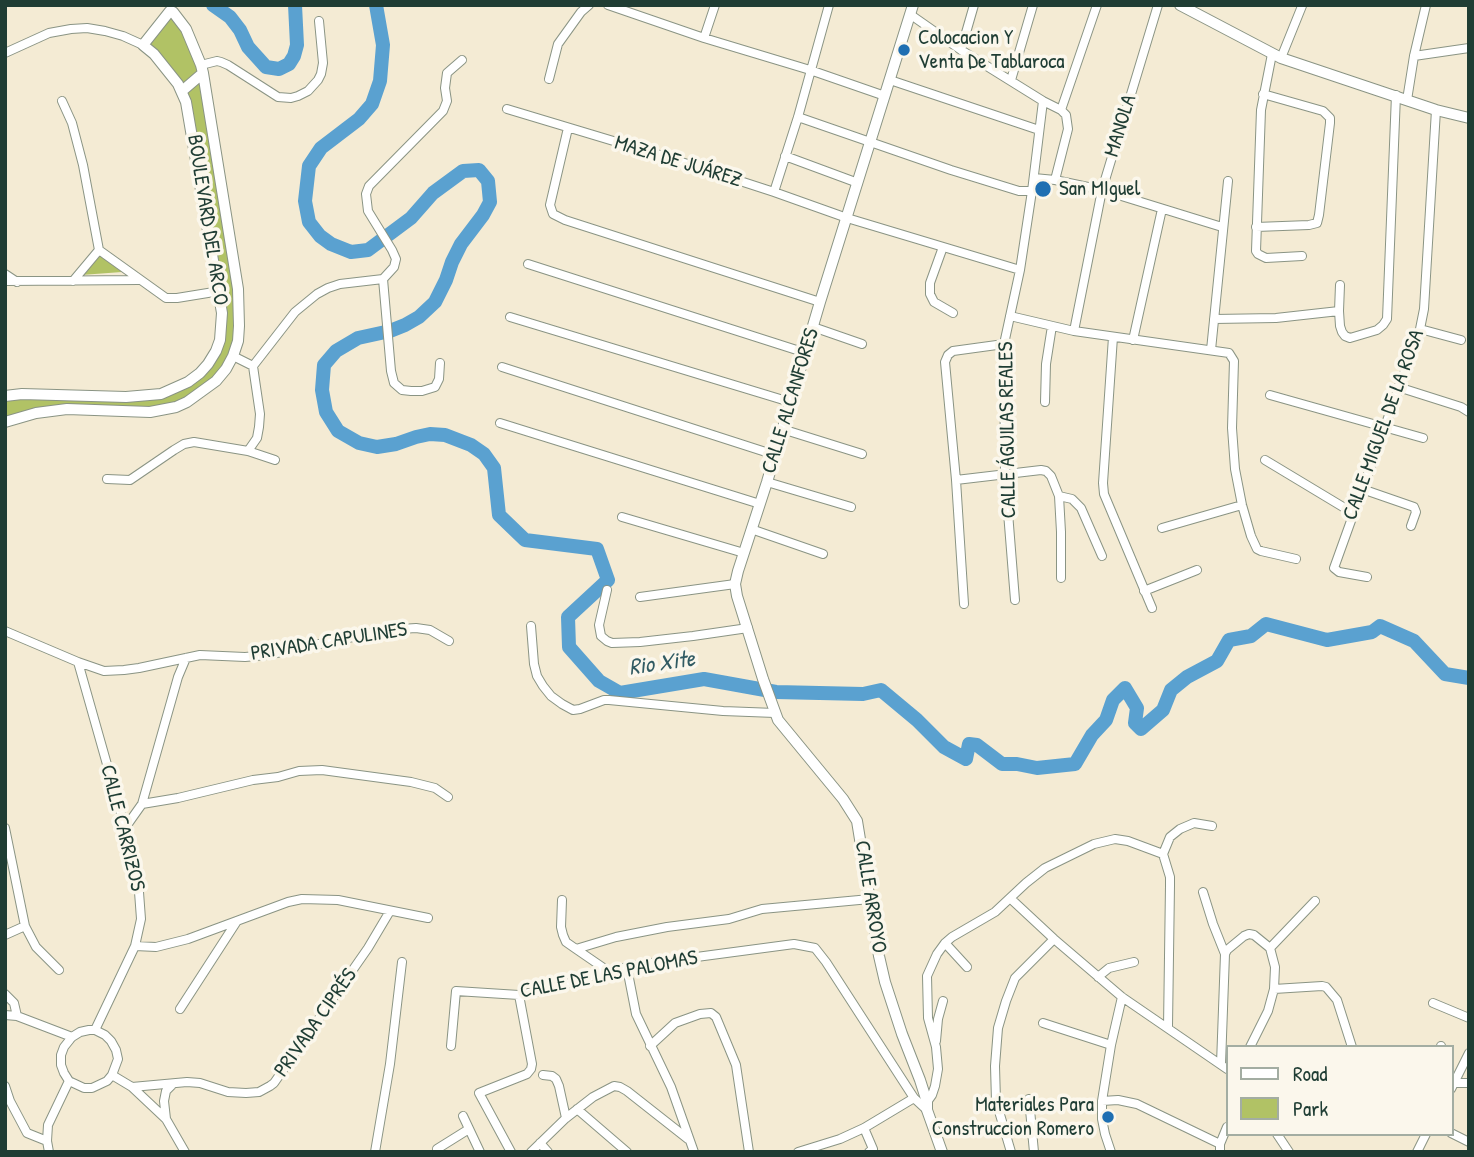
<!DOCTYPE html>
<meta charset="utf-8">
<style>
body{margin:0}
#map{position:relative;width:1474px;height:1157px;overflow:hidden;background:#f4ebd4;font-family:"Patrick Hand",sans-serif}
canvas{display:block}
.frame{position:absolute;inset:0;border:7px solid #1f3d34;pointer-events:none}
.legend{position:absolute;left:1226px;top:1045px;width:228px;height:91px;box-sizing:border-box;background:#fbf7ec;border:2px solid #a3ada2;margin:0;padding:9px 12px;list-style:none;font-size:21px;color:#1f3d34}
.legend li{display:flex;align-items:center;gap:14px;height:35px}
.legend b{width:35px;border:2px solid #a3ada2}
</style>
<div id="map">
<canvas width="1474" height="1157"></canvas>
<div class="frame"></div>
<ul class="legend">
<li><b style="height:9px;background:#fff"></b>Road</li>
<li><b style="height:19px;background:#b1c265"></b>Park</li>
</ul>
</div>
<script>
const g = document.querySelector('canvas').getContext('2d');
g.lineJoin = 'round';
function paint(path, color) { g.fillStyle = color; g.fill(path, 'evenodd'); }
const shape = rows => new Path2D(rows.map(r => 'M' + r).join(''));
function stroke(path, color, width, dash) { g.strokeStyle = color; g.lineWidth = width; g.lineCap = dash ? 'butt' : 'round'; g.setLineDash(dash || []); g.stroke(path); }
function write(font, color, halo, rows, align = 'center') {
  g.font = font + ' "Patrick Hand",sans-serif'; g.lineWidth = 7; g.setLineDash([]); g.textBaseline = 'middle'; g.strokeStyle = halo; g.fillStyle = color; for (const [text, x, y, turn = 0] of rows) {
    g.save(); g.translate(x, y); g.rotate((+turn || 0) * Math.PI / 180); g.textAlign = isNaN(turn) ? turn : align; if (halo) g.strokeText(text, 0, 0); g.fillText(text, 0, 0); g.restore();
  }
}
paint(shape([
 [170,11,195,48,239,326,226,369,176,407,67,409,5,422,5,396,146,396,200,373,222,328,186,102,143,45],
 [99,255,122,272,81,275]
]), '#b1c265');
stroke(shape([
 [213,5,230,17,240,30,248,47,266,67,279,69,289,64,294,56,297,45,295,5],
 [376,5,383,45,380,81,372,104,359,119,321,148,309,166,305,201,309,222,320,236,331,244,351,252,368,250,411,218,433,193,463,171,479,170,488,181,490,202,483,215,461,244,452,262,446,280,435,302,419,317,405,325,390,331,358,338,336,351,324,365,322,390,326,412,338,431,359,443,377,447,396,444,416,437,430,434,445,435,471,445,484,454,494,468,499,515,525,540,597,549,608,580,568,617,569,647,599,681,620,693,704,679,776,692,863,694,881,690,917,720,944,747,966,759,969,744,977,745,1002,764,1017,764,1037,768,1075,764,1092,735,1106,720,1113,700,1125,688,1137,708,1135,723,1141,729,1163,710,1171,690,1187,677,1217,661,1229,640,1251,636,1266,624,1327,640,1372,632,1380,626,1414,641,1445,674,1469,678]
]), '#5aa1d0', 14);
const minor = shape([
 [608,5,704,38,810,70,885,96],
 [911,15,961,50,1043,101,1061,110],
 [704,38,715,5],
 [961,50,974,5],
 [5,53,49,33,71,29,87,28,105,31,123,36,143,45],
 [1272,54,1261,110,1256,251,1258,254,1266,258,1302,256],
 [1414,56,1469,48],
 [1281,58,1302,6],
 [201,65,217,61,221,62,228,65,278,97,291,98,298,96,308,91,318,80,321,74,323,63,319,21],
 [549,79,558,44,581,12,589,5],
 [890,80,1039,130],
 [1011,80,1033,5],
 [1407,100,1414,56,1426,5],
 [62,101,72,123,83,165,99,250,166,298,177,298,220,291],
 [507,109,660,155,774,192,847,218,1020,270],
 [798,117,951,170,1019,191,1032,191],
 [568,128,550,205,553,214,565,220,820,302],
 [785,156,858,183],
 [1034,178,1055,180,1102,190,1222,227],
 [1055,180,1068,129,1066,115,1061,110,1097,5],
 [774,192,798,117,829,5],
 [1256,227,1309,225,1317,223,1319,215,1330,123,1330,118,1323,111,1263,94],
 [943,247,930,283,930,294,934,302,953,313],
 [528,264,806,353],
 [5,274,17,282],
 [5,281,139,280],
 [73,281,99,250],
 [1340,285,1339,311,1340,326,1342,332,1345,336,1350,338,1377,330,1383,325,1387,319,1396,95],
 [1010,316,1074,331,1229,353,1234,361,1232,428,1235,469,1242,505,1251,536,1257,549,1261,551,1296,559],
 [510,317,790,402],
 [1214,319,1276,318,1339,311],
 [813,327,862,344],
 [1420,329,1461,340],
 [1074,331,1102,190,1158,5],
 [1113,337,1103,483,1104,494,1152,608],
 [1133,340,1162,209],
 [1211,350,1228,181],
 [233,356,253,366,255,380,260,414,259,427,257,438,248,451],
 [440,363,439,379,435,387,422,391,411,391,402,390,394,383,391,371,383,279,394,267,396,259,392,250,368,211,366,194,369,186,443,111,447,101,445,88,447,73,462,60],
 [253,366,295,312,317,294,328,288,340,284,383,279],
 [502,367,775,455],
 [1398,387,1461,407,1469,412],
 [1270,395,1423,438],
 [1045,402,1046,364,1052,326],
 [500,423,760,504],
 [782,429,862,454],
 [1265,460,1353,513],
 [107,479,130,480,174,450,184,444,194,442,248,451,275,460],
 [956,480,1041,470,1046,471,1051,476,1059,496,1061,532,1061,578],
 [767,482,851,507],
 [1362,489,1414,507,1416,512,1411,526],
 [1059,496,1072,499,1081,508,1102,556],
 [622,517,744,553],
 [1162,528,1242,505],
 [751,529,823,554],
 [1367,577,1339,572,1334,568,1420,329,1424,309,1436,110],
 [607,590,599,625,601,636,607,641,612,643,640,642,693,636,748,628],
 [1144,591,1197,570],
 [640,597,735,584],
 [1015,600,1005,475,1004,344,1020,270,1032,191,1043,101],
 [964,604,956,480,945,362,948,355,953,351,1004,344],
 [531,626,534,664,537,676,543,686,551,696,562,704,573,710,580,709,604,700,609,700,723,711,775,713],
 [5,631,78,662,104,671,124,670,139,668,200,655,245,657,267,655,386,630,416,628,430,630,449,641],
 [78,662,125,828,139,892,141,919,135,946,95,1030],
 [142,804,178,677,186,658],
 [5,828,25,926,36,947,59,970],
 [125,828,142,804,178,798,253,780,278,777,299,771,322,770,411,782,435,788,448,797],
 [1163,854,1170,877,1170,885,1168,1027],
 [1203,892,1213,924,1225,954],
 [1011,899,1054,939,1122,997,1227,1069],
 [562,900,561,927,563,935,566,942,576,949],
 [5,935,25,926],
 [945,943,967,967],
 [135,946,156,947,188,939,288,902,302,899,338,900,428,918],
 [1270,948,1315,901],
 [627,968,636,1014,671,1087,694,1152],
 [608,971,576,949,616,937,667,927,729,919,762,909,870,899],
 [1098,977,1109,968,1134,962],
 [1274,989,1322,986,1326,987,1337,1000,1352,1047],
 [5,994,14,1003,17,1016],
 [1433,1003,1469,1018],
 [180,1009,237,921],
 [5,1015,17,1016,72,1037],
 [1043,1023,1111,1045],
 [89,1030,95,1030,105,1035,111,1041,116,1050,118,1059,112,1075,107,1081,92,1088,84,1088,69,1081,64,1073,61,1065,61,1055,64,1047,72,1037,80,1032,89,1030],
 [936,1041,938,1019,943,1001],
 [451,1046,456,991,519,995,553,988,608,971,644,964,794,944,815,948,826,962,914,1098,927,1110],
 [650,1046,675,1023,700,1014,711,1013,716,1017,736,1065,749,1152],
 [1441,1047,1441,1046],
 [1221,1064,1225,954,1227,950,1244,936,1249,934,1254,935,1270,948,1275,967,1274,989,1268,1011,1250,1047],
 [112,1075,132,1087,166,1119,185,1152],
 [543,1075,552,1076,556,1079,559,1086,566,1118],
 [1455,1083,1469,1083],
 [5,1086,10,1101,27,1133,47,1141],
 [132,1087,187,1082,200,1083,228,1092,246,1093,259,1092,270,1086,274,1083,368,948,390,911],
 [1451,1089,1469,1053],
 [1029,1099,1034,1152],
 [1102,1101,1118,1100,1137,1104,1220,1144],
 [927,1102,932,1095,935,1086,938,1069,936,1047,928,1018,927,976,937,954,945,943,952,937,995,912,1026,883,1045,868,1094,844,1115,839,1128,841,1163,854,1170,837,1180,829,1194,823,1212,826],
 [577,1109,627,1152],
 [463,1116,480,1152],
 [166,1119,164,1101,166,1091,173,1084],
 [864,1128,873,1149,869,1152],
 [1451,1133,1469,1142],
 [1277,1134,1289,1152],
 [540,1143,548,1152],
 [437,1149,469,1129],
 [49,1152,47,1141,48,1125,69,1081],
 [375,1152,390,1064,402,962],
 [511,1152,479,1093,527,1074,531,1069,532,1064,519,995],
 [531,1152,566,1118,593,1097,614,1086,620,1087,627,1091,688,1139],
 [798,1152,840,1139,864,1128,914,1098],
 [1011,1152,996,1101,995,1066,998,1028,1006,1001,1015,978,1054,939],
 [1111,1152,1105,1134,1102,1119,1102,1101,1111,1045,1122,997],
 [1220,1152,1220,1144,1227,1127],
 [1417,1152,1426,1134]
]);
const tertiary = shape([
 [913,5,820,302,767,482,738,571,735,584,737,596,763,679,778,720,843,799,857,821,879,956,885,982,902,1034,920,1080,927,1102,927,1110,942,1152],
 [1180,5,1281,58,1436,110,1469,118],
 [182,91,203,73],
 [5,396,22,394,126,397,161,394,188,382,200,373,208,364,216,351,220,340,222,313,186,102,178,84,154,54,143,45,170,11,173,12,186,29,201,65,203,73,238,289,239,326,238,341,233,356,226,369,216,381,187,402,176,407,150,412,67,409,36,413,5,422]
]);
stroke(minor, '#8a9484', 10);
stroke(tertiary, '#8a9484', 12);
stroke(minor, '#fff', 8);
stroke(tertiary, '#fff', 10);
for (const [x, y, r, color] of [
 [904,50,7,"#1f6fb2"],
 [1043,189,9,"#1f6fb2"],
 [1108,1117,7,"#1f6fb2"]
]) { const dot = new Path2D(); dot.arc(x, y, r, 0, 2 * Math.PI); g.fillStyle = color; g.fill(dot); stroke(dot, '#fbf7ec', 2.5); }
write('21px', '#1f3d34', '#fbf7ec', [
 ["Colocacion Y",918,38],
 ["Venta De Tablaroca",918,62],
 ["San MIguel",1059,189],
 ["Materiales Para",1094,1105,"right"],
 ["Construccion Romero",1094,1129,"right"]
], 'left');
write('21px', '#1f3d34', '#fbf7ec', [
 ["MANOLA",1121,126,-73],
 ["MAZA DE JUÁREZ",678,162,17],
 ["BOULEVARD DEL ARCO",207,220,81],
 ["CALLE ALCANFORES",791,401,-73],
 ["CALLE MIGUEL DE LA ROSA",1384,425,-70],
 ["CALLE ÁGUILAS REALES",1008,430,-91],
 ["PRIVADA CAPULINES",329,642,-9],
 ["CALLE CARRIZOS",122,828,76],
 ["CALLE ARROYO",870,897,81],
 ["CALLE DE LAS PALOMAS",609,975,-11],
 ["PRIVADA CIPRÉS",316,1023,-55]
]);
write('italic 23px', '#315b63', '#fbf7ec', [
 ["Rio Xite",662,664,-8]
]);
</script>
